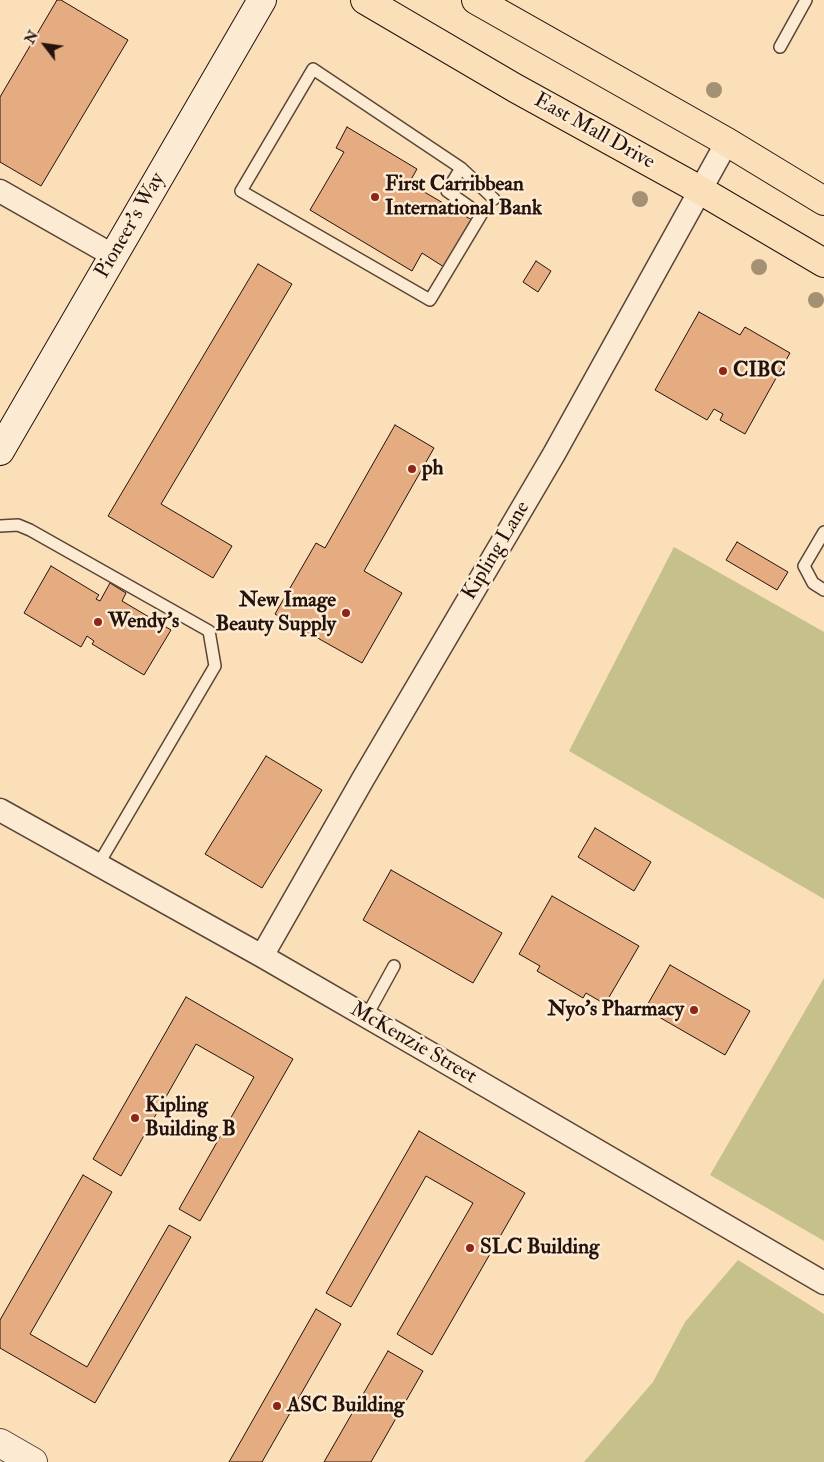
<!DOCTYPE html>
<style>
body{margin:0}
#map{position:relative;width:824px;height:1462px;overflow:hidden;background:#fadfb9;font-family:"IM FELL Double Pica",serif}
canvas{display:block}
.north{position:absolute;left:20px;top:20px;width:50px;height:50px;-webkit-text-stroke:4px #fcead2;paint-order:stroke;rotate:300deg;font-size:14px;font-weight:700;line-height:20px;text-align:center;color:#24130c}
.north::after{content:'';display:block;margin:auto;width:18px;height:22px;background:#24130c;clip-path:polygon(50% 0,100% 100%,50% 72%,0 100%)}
</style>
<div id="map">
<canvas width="824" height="1462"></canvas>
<div class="north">N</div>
</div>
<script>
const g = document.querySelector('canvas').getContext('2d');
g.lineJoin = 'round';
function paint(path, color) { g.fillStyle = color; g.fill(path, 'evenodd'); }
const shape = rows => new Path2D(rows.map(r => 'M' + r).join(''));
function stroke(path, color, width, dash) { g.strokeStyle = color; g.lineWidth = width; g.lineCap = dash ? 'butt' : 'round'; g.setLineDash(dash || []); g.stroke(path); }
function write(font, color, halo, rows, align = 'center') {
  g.font = font + ' "IM FELL Double Pica",serif'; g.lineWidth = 5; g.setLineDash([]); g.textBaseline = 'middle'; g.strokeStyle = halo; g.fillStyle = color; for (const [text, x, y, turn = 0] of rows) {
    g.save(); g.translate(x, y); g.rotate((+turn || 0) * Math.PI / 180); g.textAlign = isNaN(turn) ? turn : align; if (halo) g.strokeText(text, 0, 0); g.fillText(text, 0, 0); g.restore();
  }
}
paint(shape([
 [674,547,824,632,824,899,569,751],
 [824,978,824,1241,710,1175],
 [738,1260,824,1314,824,1462,584,1462,653,1382,685,1322]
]), '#c6c08a');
const building = shape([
 [57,0,61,0,128,40,41,186,0,162,0,97,57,0],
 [347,127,417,169,409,183,472,220,444,267,422,253,412,271,310,210,344,152,336,148,347,127],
 [536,261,551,271,538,292,523,282,536,261],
 [258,264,292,284,161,504,232,546,213,578,108,516,258,264],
 [699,312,740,335,745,327,790,353,745,434,720,420,723,414,714,409,707,420,655,390,699,312],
 [395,425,434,448,364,571,402,593,362,663,275,614,316,543,325,548,395,425],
 [737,542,788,572,777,590,726,560,737,542],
 [51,566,99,595,96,599,100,601,110,583,126,593,122,601,171,630,144,675,92,644,94,641,87,636,81,647,24,613,51,566],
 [266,756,322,790,262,888,205,854,266,756],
 [595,828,651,862,634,891,578,857,595,828],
 [391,870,502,933,473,983,363,920,391,870],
 [552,896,639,946,605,1004,586,993,583,998,537,971,540,966,519,954,552,896],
 [670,965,750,1011,725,1055,645,1009,670,965],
 [186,997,293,1059,200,1221,179,1209,254,1077,196,1044,121,1176,93,1159,186,997],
 [419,1131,525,1193,432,1355,397,1334,473,1203,426,1176,351,1307,326,1293,419,1131],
 [83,1175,112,1192,30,1334,87,1367,169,1225,191,1237,95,1403,0,1348,0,1320,83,1175],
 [316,1309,341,1324,262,1462,229,1462,316,1309],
 [388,1351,423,1371,371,1462,324,1462,388,1351]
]);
paint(building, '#e5ac82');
stroke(building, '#24130c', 1);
const service = shape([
 [780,47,806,0],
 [461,168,447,191,481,215,430,300,241,191,313,69,461,168,494,199],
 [0,526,18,525,30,530,209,631,215,666,98,865],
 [824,532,804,566,813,583,824,590],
 [366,1017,394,966]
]);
const minor = shape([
 [0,191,114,256],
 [0,810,262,956,428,1052,824,1283],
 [262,956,363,779,554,454,727,142]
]);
const tertiary = shape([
 [0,1443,33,1462]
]);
const secondary = shape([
 [0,451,262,0]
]);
const primary = shape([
 [365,0,515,88,700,190,824,263],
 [476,0,727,142,824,201]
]);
stroke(service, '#5a4637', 14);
stroke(minor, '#5a4637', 25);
stroke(tertiary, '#5a4637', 30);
stroke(secondary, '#24130c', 30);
stroke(primary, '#24130c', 30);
stroke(service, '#fcead2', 11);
stroke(minor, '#fcead2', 22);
stroke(tertiary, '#fcead2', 28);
stroke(secondary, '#fcead2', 28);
stroke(primary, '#fadfb9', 28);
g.fillStyle = '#a49072';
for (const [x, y] of [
 [714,90],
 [640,199],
 [759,267],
 [816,300]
]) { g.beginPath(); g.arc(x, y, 8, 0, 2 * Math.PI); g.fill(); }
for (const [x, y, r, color] of [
 [375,197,5,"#8f2418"],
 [723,371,5,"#8f2418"],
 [412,469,5,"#8f2418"],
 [346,613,5,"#8f2418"],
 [98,622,5,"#8f2418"],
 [694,1010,5,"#8f2418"],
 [135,1118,5,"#8f2418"],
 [470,1248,5,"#8f2418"],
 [277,1406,5,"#8f2418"]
]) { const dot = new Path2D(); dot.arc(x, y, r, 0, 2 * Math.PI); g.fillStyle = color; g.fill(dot); stroke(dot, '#fcead2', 2); }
write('21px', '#24130c', '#fcead2', [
 ["East Mall Drive",594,132,29],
 ["Pioneer's Way",131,226,-60],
 ["Kipling Lane",497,551,-59],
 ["McKenzie Street",413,1044,30]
]);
write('bold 21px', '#24130c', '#fcead2', [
 ["First Carribbean",385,185],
 ["International Bank",385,209],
 ["CIBC",733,371],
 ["ph",422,469],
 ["New Image",336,601,"right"],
 ["Beauty Supply",336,625,"right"],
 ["Wendy's",108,622],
 ["Nyo's Pharmacy",684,1010,"right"],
 ["Kipling",145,1106],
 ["Building B",145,1130],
 ["SLC Building",480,1248],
 ["ASC Building",287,1406]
], 'left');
</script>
